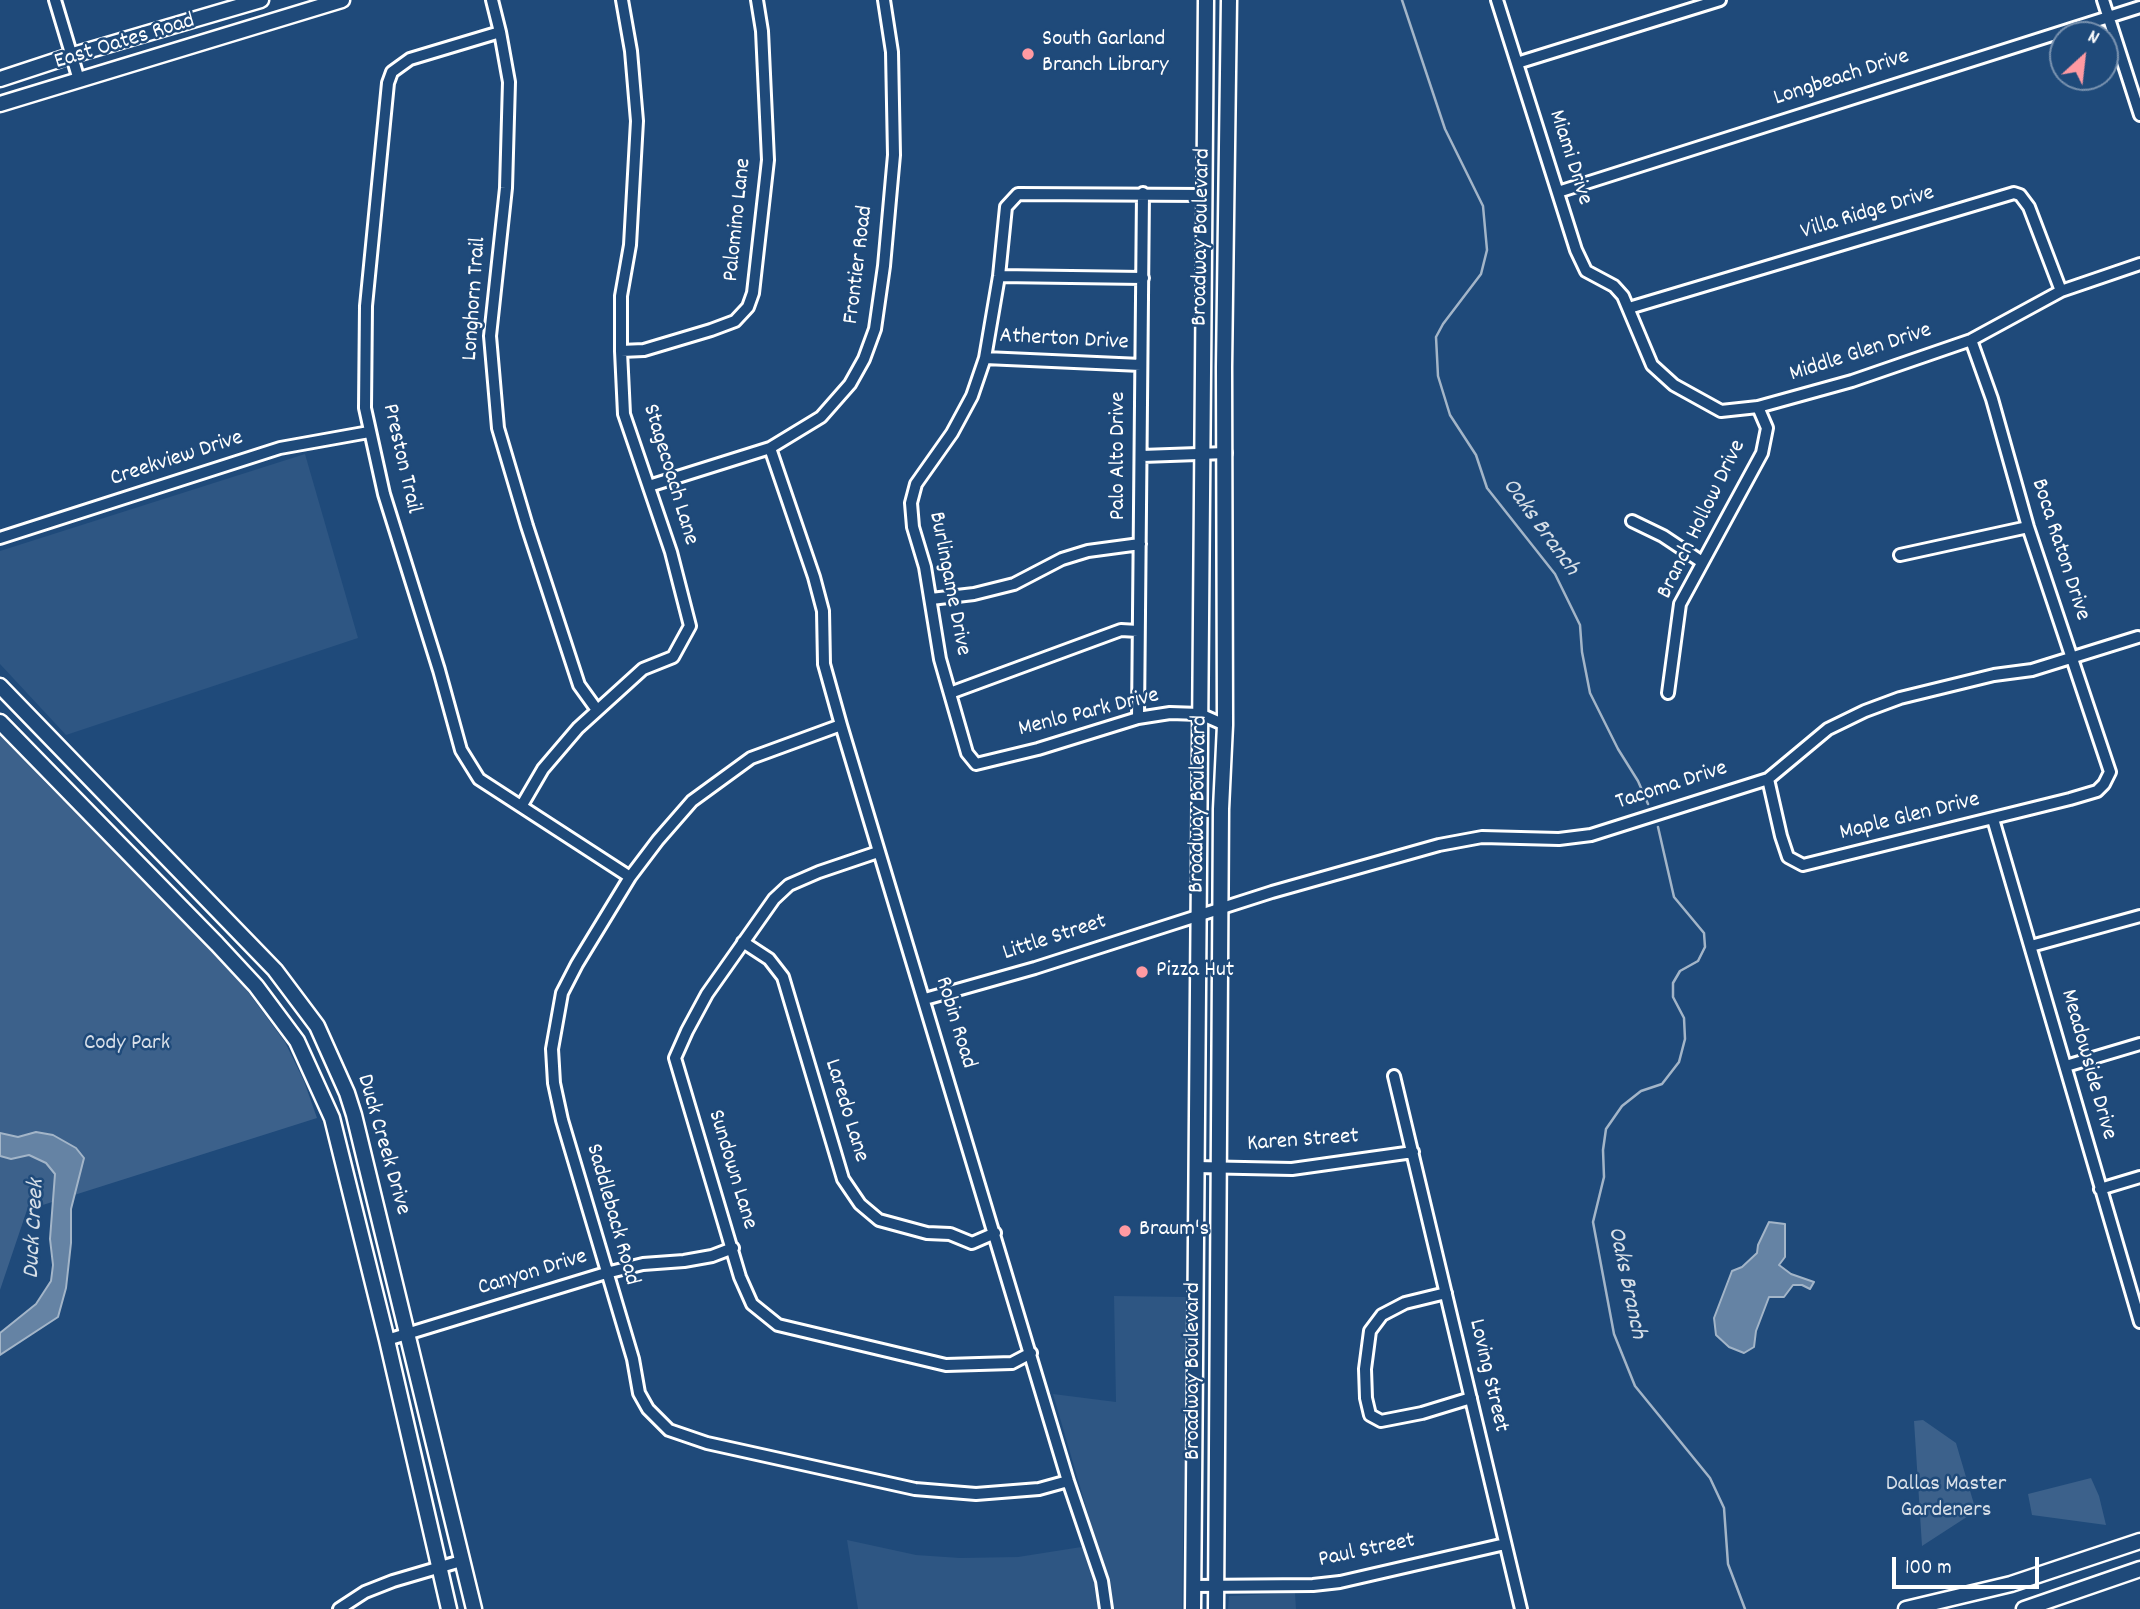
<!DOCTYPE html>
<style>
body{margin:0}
#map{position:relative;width:2140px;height:1609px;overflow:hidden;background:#1f4a7a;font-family:Dekko,sans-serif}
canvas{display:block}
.north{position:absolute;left:2049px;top:21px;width:70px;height:70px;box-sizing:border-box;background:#1f4a7a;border:2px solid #7992af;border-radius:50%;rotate:27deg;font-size:19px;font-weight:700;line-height:28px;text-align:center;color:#fff}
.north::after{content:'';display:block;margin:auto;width:24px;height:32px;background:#ff9aa2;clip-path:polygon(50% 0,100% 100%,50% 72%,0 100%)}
.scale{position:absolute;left:1892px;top:1557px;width:147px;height:32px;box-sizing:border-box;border:4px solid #fff;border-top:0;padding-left:9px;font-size:21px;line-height:24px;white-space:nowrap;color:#fff;-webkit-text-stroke:5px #1f4a7a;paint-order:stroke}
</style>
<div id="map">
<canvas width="2140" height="1609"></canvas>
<div class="north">N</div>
<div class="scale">100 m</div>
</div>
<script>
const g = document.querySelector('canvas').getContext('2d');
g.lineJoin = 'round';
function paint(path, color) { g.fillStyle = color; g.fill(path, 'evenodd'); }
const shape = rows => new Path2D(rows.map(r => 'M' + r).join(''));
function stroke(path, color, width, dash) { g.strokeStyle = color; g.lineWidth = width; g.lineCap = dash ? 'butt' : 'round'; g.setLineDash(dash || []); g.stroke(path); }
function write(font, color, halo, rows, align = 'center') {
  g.font = font + ' Dekko,sans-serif'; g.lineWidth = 5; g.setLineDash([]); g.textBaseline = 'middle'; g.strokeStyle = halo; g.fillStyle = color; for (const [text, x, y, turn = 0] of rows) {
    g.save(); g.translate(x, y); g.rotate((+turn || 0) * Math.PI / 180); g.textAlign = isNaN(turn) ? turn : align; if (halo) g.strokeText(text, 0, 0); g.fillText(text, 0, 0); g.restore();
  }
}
paint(shape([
 [305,454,358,638,66,735,0,664,0,551],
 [1114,1296,1187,1297,1182,1609,858,1609,847,1540,916,1555,960,1558,1018,1557,1094,1545,1088,1514,1053,1394,1116,1402],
 [1295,1593,1296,1609,1228,1609,1229,1596]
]), '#2e5683');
paint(shape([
 [0,731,44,781,213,951,243,985,285,1042,304,1081,317,1118,27,1210,0,1290],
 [1923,1420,1956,1443,1976,1511,1922,1546,1914,1421],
 [2091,1478,2099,1496,2106,1525,2032,1515,2028,1494]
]), '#3c618b');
const water = shape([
 [36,1132,53,1135,76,1148,84,1158,71,1209,71,1243,66,1288,58,1317,0,1355,0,1333,36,1304,51,1281,53,1265,50,1239,55,1174,46,1163,29,1155,11,1159,0,1156,0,1133,18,1137,36,1132],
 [1769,1222,1785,1224,1785,1257,1779,1265,1791,1274,1814,1282,1810,1289,1802,1285,1793,1285,1784,1297,1769,1297,1756,1331,1754,1347,1744,1353,1729,1347,1716,1335,1714,1318,1732,1271,1742,1267,1757,1253,1758,1245,1769,1222]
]);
paint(water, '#6583a4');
stroke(water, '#a3b5c8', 2);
stroke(shape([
 [1402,0,1445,129,1483,206,1487,250,1481,274,1443,324,1436,337,1438,376,1450,415,1476,455,1487,488,1555,574,1580,625,1582,652,1590,693,1618,749,1638,781,1648,804],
 [1658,827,1674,897,1704,933,1705,947,1698,961,1680,971,1673,983,1673,997,1684,1018,1685,1039,1679,1062,1662,1084,1641,1091,1622,1106,1606,1129,1603,1150,1604,1177,1593,1222,1614,1334,1635,1386,1710,1478,1724,1508,1728,1564,1745,1609]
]), '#a3b5c8', 2.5);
const minor = shape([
 [55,0,79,80],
 [492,0,500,32,509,82,506,188,490,336,498,428,527,526,579,685,597,710],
 [1497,0,1576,250,1586,271,1614,286,1623,296,1652,365,1674,385,1721,411,1758,407,1852,381,1971,340,2061,291,2140,264],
 [2103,0,2140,115],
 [500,32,410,59,392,72,388,83,366,306,365,408,384,494,439,670,461,750,479,779,630,877],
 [1517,63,1720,0],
 [1558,192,2140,7],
 [1204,195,1018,194,1006,207,999,276,985,358,972,396,952,433,916,484,911,503,913,527,925,567,940,659,967,753,976,764,1038,749,1138,718,1170,713,1200,714,1225,725],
 [999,276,1143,278],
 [1629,308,2014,193,2020,195,2029,207,2061,291],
 [621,351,644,350,711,330,735,321,748,307,753,293,768,160,762,31,757,0],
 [985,358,1141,365],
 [770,448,814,577,823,611,824,664,841,725,1068,1481,1102,1581,1106,1609],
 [1142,456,1226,453],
 [649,486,770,448,821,417,850,384,864,359,875,329,884,266,894,155,892,52,884,0],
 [1632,521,1663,536,1702,562],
 [0,538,280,448,369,432],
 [1900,555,2028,527],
 [931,599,974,594,1014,584,1062,559,1088,551,1140,544],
 [950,693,1121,630,1138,631],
 [1668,693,1680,604,1762,453,1767,428,1758,407],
 [1138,718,1143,193],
 [841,725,751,758,692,801,658,840,630,877,577,964,562,993,552,1049,554,1083,562,1120,633,1359,639,1393,648,1409,669,1430,707,1443,915,1489,976,1494,1039,1489,1068,1481],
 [1768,779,1781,836,1788,857,1803,865,2070,799,2097,791,2104,784,2110,772,2028,527,1992,399,1971,340],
 [522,805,543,769,578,728,643,669,673,657,690,626,671,552,624,414,621,351,621,296,630,245,637,121,631,51,622,0],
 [1993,819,2140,1322],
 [878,852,819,872,789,885,774,899,707,994,687,1031,675,1058,740,1277,752,1304,778,1325,946,1365,1012,1363,1031,1353],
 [743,942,769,959,783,977,843,1179,860,1204,879,1220,927,1233,950,1234,972,1243,995,1233],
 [2031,946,2140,916],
 [925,999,1035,968,1272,892,1439,845,1482,837,1559,839,1591,835,1768,779,1828,729,1865,711,1900,698,1994,675,2032,670,2138,637],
 [2066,1066,2140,1044],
 [1394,1076,1521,1609],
 [1196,1167,1292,1169,1413,1152],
 [2100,1189,2140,1177],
 [1446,1293,1405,1303,1382,1315,1370,1331,1365,1369,1366,1398,1370,1415,1381,1421,1422,1413,1471,1398],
 [387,1340,606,1273,643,1264,684,1261,712,1256,733,1248],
 [1193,1586,1313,1585,1340,1582,1505,1544],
 [339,1609,365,1592,393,1581,461,1561]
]);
const major = shape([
 [0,79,73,55,261,0],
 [0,104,342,0],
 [0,686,275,970,317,1026,347,1093,354,1115,474,1609],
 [0,722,217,944,256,986,297,1041,332,1118,387,1340,449,1609],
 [1193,1609,1206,0],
 [1216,1609,1221,809,1225,725,1224,367,1229,0],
 [1906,1609,2011,1584,2140,1541],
 [2024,1609,2140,1569]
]);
stroke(minor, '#fff', 16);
stroke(major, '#fff', 19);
stroke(minor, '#1f4a7a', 10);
stroke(major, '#1f4a7a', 14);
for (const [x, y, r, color] of [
 [1028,54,7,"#ff9aa2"],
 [1142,972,7,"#ff9aa2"],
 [1125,1231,7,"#ff9aa2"]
]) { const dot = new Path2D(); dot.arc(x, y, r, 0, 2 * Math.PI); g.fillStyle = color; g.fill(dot); stroke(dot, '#1f4a7a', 2.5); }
write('23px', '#fff', '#1f4a7a', [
 ["South Garland",1042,41],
 ["Branch Library",1042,67],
 ["Pizza Hut",1156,972],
 ["Braum's",1139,1231]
], 'left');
write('23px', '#fff', '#1f4a7a', [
 ["East Oates Road",125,43,-17],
 ["Longbeach Drive",1842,79,-18],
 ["Miami Drive",1569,158,72],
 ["Villa Ridge Drive",1868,214,-17],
 ["Palomino Lane",739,220,-84],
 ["Broadway Boulevard",1203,237,-89],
 ["Frontier Road",860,265,-83],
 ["Longhorn Trail",476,299,-86],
 ["Atherton Drive",1064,341,3],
 ["Middle Glen Drive",1861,354,-18],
 ["Palo Alto Drive",1120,456,-90],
 ["Preston Trail",400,459,77],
 ["Creekview Drive",177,460,-18],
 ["Stagecoach Lane",669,475,73],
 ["Branch Hollow Drive",1703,520,-64],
 ["Boca Raton Drive",2059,550,72],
 ["Burlingame Drive",948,584,79],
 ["Menlo Park Drive",1089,714,-14],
 ["Tacoma Drive",1672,787,-18],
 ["Broadway Boulevard",1200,804,-89],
 ["Maple Glen Drive",1910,818,-14],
 ["Little Street",1055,939,-18],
 ["Robin Road",954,1023,73],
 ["Meadowside Drive",2087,1065,74],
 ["Laredo Lane",845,1111,73],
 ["Karen Street",1303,1142,-4],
 ["Duck Creek Drive",382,1145,74],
 ["Sundown Lane",731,1170,73],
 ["Saddleback Road",611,1215,74],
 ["Canyon Drive",533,1274,-17],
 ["Broadway Boulevard",1195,1371,-90],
 ["Loving Street",1487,1376,77],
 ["Paul Street",1367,1552,-12]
]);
write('23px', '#d8dfe8', '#1f4a7a', [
 ["Cody Park",127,1045],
 ["Dallas Master",1946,1486],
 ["Gardeners",1946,1512]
]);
write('italic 24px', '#d8e0e8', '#1f4a7a', [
 ["Oaks Branch",1539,528,54],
 ["Duck Creek",36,1229,-87],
 ["Oaks Branch",1625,1283,78]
]);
</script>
